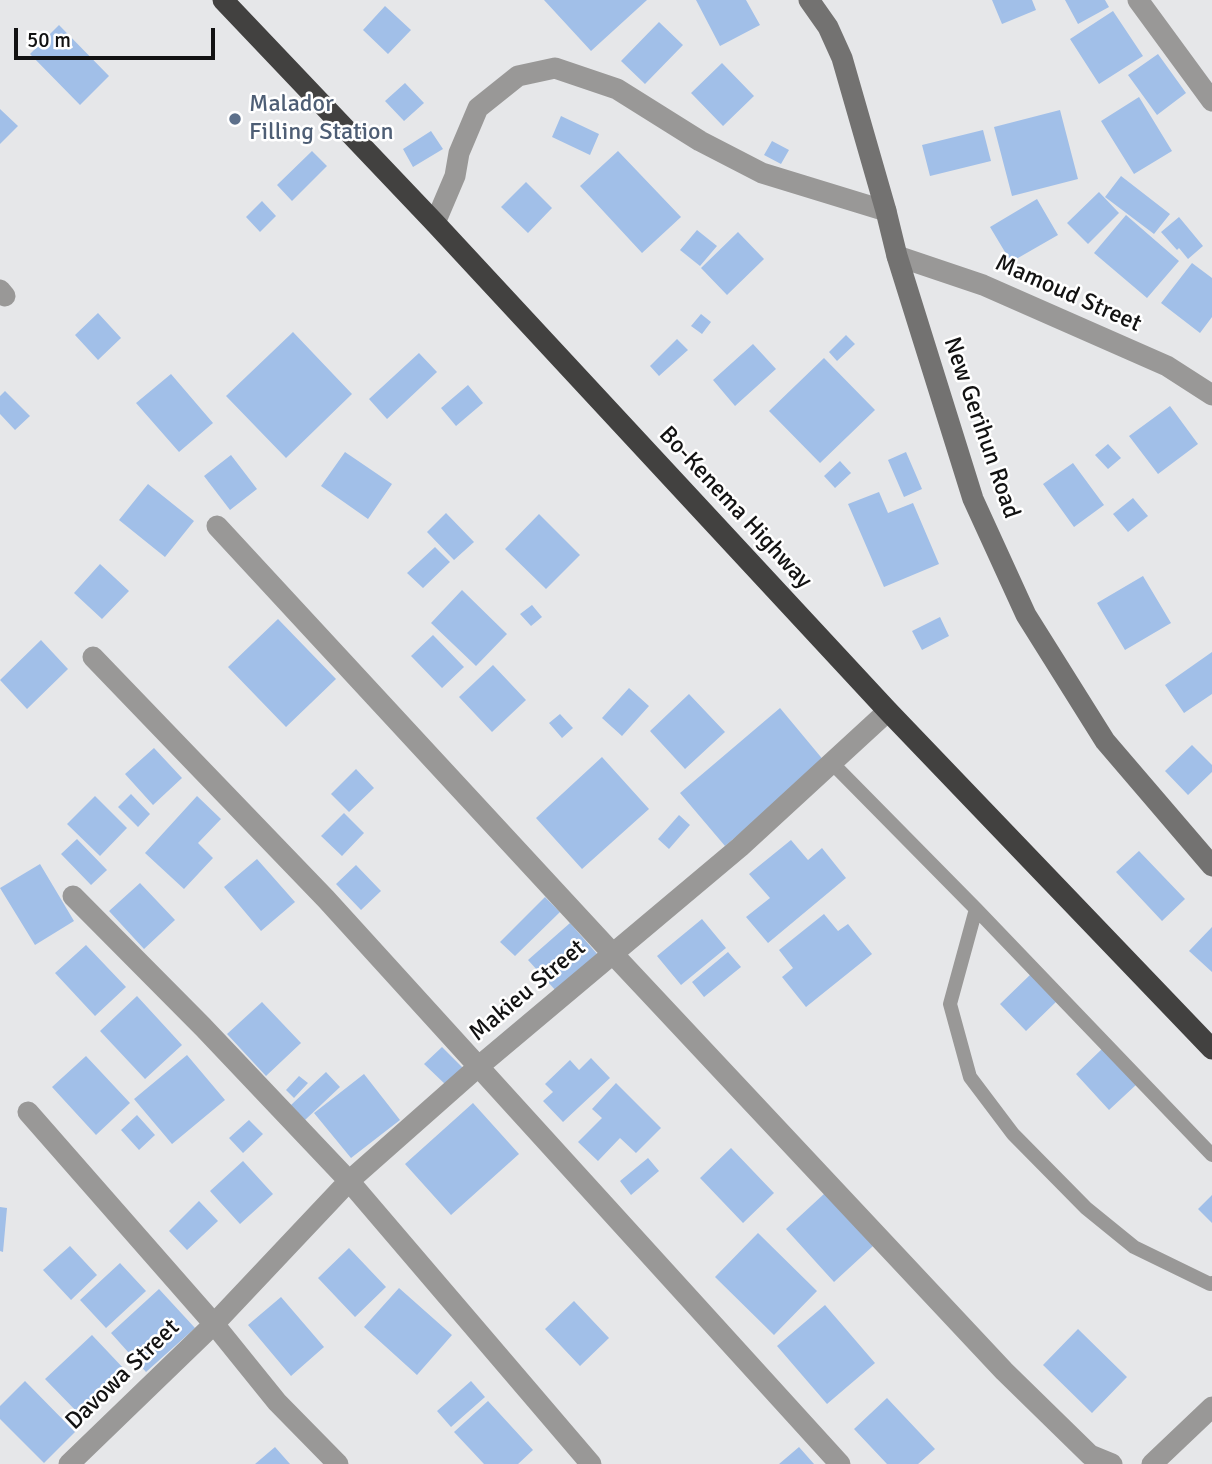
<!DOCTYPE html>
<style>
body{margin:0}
#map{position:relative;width:1212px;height:1464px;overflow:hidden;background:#e6e7e9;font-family:Signika,sans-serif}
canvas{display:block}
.scale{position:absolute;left:14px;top:28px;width:201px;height:32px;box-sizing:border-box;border:4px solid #121212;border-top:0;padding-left:9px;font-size:21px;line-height:24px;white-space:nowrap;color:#121212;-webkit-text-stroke:5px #fff;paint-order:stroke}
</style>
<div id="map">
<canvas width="1212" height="1464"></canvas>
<div class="scale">50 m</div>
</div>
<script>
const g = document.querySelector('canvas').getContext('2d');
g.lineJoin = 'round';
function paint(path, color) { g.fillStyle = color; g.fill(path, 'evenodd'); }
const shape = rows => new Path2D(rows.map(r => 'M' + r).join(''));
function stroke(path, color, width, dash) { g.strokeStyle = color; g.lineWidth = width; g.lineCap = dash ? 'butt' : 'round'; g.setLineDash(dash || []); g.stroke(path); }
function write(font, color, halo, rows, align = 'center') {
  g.font = font + ' Signika,sans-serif'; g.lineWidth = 5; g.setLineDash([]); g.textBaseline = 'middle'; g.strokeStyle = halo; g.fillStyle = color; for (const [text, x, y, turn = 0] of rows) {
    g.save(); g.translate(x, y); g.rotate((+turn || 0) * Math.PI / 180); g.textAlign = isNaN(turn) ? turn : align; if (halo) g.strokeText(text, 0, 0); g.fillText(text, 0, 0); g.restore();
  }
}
paint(shape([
 [544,0,647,0,591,51],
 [696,0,746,0,760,25,720,46],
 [992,0,1032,0,1036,10,1002,24],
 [1065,0,1105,0,1109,7,1078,24],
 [385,6,411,30,388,54,363,30],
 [1113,11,1143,56,1099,84,1070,39],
 [659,22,683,45,645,84,621,61],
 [59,25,109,76,80,105,30,54],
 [1158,54,1186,93,1157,115,1128,75],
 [722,63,754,96,723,126,691,93],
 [405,83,424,103,404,121,385,101],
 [1139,97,1172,151,1134,174,1101,121],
 [0,109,18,126,0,144],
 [1060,110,1078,179,1012,196,994,127],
 [561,116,599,134,590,155,552,137],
 [983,130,991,161,930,176,922,145],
 [431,131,443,149,413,167,403,149],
 [772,141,789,150,781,164,764,155],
 [312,151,327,166,292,201,277,185],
 [618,151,681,217,642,253,580,186],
 [1121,176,1170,214,1154,234,1105,197],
 [526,182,552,208,528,233,501,207],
 [1099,192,1119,213,1088,244,1067,223],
 [1037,199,1058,235,1011,262,990,227],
 [262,201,276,216,260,232,246,217],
 [1126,215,1179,261,1147,298,1094,253],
 [1179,217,1203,246,1188,259,1179,248,1177,250,1161,232],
 [697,230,717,246,700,266,680,250],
 [738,232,764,259,727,295,701,268],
 [1192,263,1212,278,1212,317,1200,333,1161,303],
 [98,313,121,338,98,360,75,335],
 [701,314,711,322,702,334,691,326],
 [293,332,352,394,286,458,226,396],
 [846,335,855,344,837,361,829,352],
 [677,339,688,350,659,376,650,366],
 [753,344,776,369,735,406,713,380],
 [419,353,437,372,387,419,369,399],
 [824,358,875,410,820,463,769,411],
 [171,374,213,423,179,452,136,403],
 [468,385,483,403,456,426,441,408],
 [5,391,30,416,15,430,0,414,0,396],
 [1170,406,1198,444,1158,474,1129,436],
 [1108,444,1121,458,1108,469,1095,455],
 [345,452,392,484,368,519,321,486],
 [906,452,922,489,904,497,888,460],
 [231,455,257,489,230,510,204,476],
 [840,461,851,473,835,488,824,476],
 [1073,463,1104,505,1074,527,1043,484],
 [148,484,194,521,165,557,119,520],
 [879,492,888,513,913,503,939,564,884,587,848,504],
 [1133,498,1148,516,1128,532,1113,514],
 [446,513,474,542,454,560,427,532],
 [539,514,580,555,546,589,505,549],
 [435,547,450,562,423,588,407,573],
 [100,564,129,591,102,619,74,593],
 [1143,576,1171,623,1125,650,1097,603],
 [462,590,507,634,476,666,431,623],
 [532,605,542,617,531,626,520,614],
 [940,617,949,636,922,650,912,631],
 [278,619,336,679,286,727,228,667],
 [433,635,464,667,442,688,411,656],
 [41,640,68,669,27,709,0,680],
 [1212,652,1212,694,1184,713,1165,685],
 [493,665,526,700,492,732,459,697],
 [629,688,649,706,622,736,602,718],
 [689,694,725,732,685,769,650,731],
 [780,708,825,762,725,846,680,793],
 [560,714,573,728,562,738,549,723],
 [1192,745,1212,765,1212,772,1188,795,1165,771],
 [154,748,182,778,153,805,125,774],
 [602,757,649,809,582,869,536,818],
 [356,769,374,788,349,812,331,794],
 [131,794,150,814,138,827,118,807],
 [95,796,127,828,100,856,67,824],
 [197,796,221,819,198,843,213,858,184,889,145,853],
 [344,813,364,833,342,856,321,836],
 [679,815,690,825,669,849,658,839],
 [77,839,107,870,91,885,61,854],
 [791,840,808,860,822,848,846,878,768,943,746,917,770,898,749,874],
 [1139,851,1185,899,1162,921,1116,872],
 [257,859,295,902,261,931,224,887],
 [40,864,74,921,35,945,0,888],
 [356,865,381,891,361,910,336,884],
 [140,883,175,920,144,949,109,911],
 [545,897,560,912,515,956,500,942],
 [824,914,838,931,848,924,872,954,806,1007,782,977,793,968,779,950],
 [702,919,726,948,681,985,657,956],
 [570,923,598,955,557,992,528,960],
 [1212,927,1212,972,1189,951],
 [86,945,126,987,95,1016,55,973],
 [728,952,741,967,704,997,692,982],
 [1031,974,1057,1001,1026,1031,1000,1004],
 [137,996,182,1045,145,1079,100,1031],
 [262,1002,301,1043,266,1076,227,1034],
 [442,1047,463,1068,446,1085,424,1064],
 [1103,1048,1137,1084,1109,1110,1076,1074],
 [187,1055,225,1100,172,1144,134,1099],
 [86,1056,130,1103,96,1135,52,1087],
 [591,1058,610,1078,563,1122,543,1101,553,1092,545,1084,570,1060,579,1070],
 [326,1072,340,1087,305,1120,291,1105],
 [364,1074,400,1120,351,1158,314,1113],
 [299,1076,308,1083,294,1098,286,1090],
 [616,1083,661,1128,636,1153,620,1138,598,1161,578,1142,602,1118,592,1109],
 [473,1103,519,1154,451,1215,405,1164],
 [137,1115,155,1135,139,1150,121,1130],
 [249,1120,263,1134,243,1153,229,1138],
 [731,1148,774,1193,743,1223,700,1178],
 [648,1158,659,1171,631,1195,620,1181],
 [243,1161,273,1194,240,1224,210,1191],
 [825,1193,873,1246,834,1282,786,1229],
 [1212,1195,1212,1223,1198,1209],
 [199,1201,218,1221,187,1250,169,1231],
 [0,1207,7,1208,3,1252,0,1251],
 [758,1233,817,1291,774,1335,715,1277],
 [70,1246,97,1275,71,1300,43,1270],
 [349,1248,386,1287,355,1317,318,1278],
 [120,1263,146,1291,106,1328,80,1300],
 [399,1288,452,1335,417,1375,364,1327],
 [159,1289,195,1328,146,1372,111,1333],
 [281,1297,324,1347,291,1376,248,1325],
 [574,1301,609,1338,580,1366,545,1329],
 [825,1305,875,1363,827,1404,777,1346],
 [1078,1329,1127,1377,1092,1413,1043,1365],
 [92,1335,126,1371,80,1415,45,1379],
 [25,1381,75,1432,44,1463,0,1419,0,1406],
 [471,1381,485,1397,451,1427,437,1411],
 [887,1398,935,1449,918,1464,887,1464,854,1429],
 [488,1401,533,1450,518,1464,484,1464,454,1432],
 [275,1447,290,1464,255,1464],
 [799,1447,814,1464,779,1464]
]), '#a1bfe8');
stroke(shape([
 [832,763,976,909,1212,1155],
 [976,909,950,1004,970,1077,1013,1134,1086,1208,1134,1247,1210,1284,1212,1283]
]), '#999897', 14);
stroke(shape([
 [1138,0,1212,101],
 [435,223,455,176,459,153,478,108,518,76,555,68,617,89,700,141,762,173,886,211],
 [897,256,983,285,1167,366,1212,395],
 [0,290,5,296],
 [217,526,613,954,1004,1371,1090,1455,1112,1464],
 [93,657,326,899,840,1464],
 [73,896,203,1027,349,1181,591,1464],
 [28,1112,214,1324,277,1402,338,1464],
 [69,1464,214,1324,349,1181,478,1067,740,847,888,711],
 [1152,1464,1212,1407]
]), '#999897', 21);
stroke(shape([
 [809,0,828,27,842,58,886,211,897,256,973,499,1026,615,1105,741,1212,866]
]), '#737271', 21);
stroke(shape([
 [223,0,435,223,888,711,1212,1049]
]), '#424140', 21);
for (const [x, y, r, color] of [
 [235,119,7,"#5c6f8a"]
]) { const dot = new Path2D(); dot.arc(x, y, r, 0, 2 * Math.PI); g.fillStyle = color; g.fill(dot); stroke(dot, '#fff', 2.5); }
write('24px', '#4e5e75', '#fff', [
 ["Malador",249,105],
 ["Filling Station",249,133]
], 'left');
write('24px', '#121212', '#fff', [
 ["Mamoud Street",1068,294,24],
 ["New Gerihun Road",981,428,71],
 ["Bo-Kenema Highway",735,508,47],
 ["Makieu Street",528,991,-40],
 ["Davowa Street",123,1375,-44]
]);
</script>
